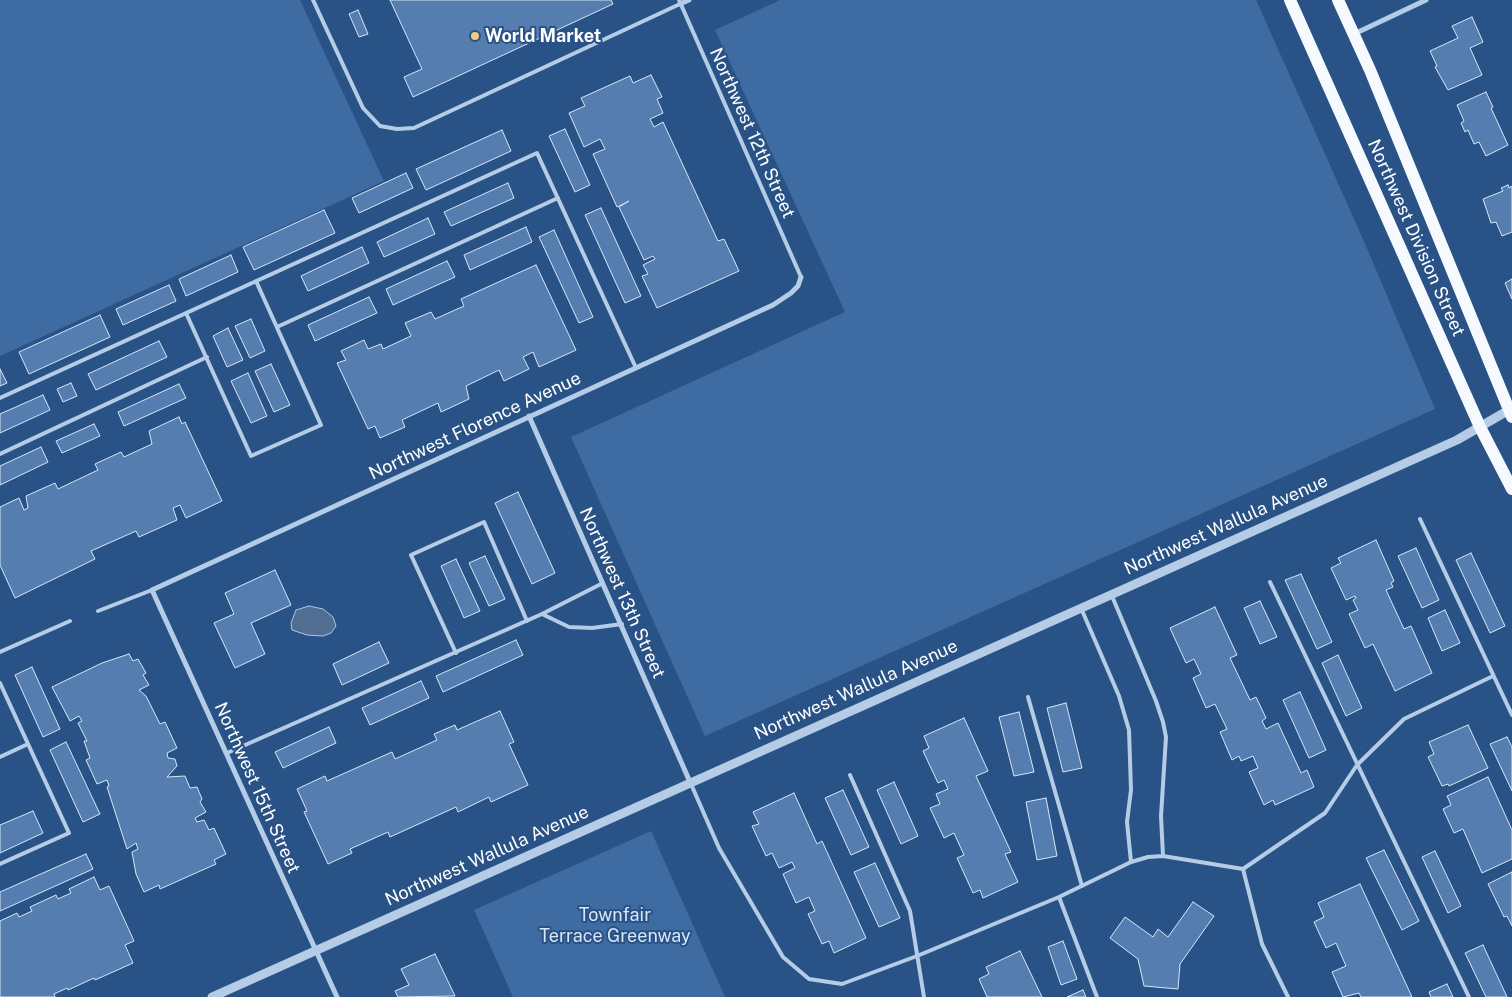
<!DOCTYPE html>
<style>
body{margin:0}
canvas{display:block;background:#295286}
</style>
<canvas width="1512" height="997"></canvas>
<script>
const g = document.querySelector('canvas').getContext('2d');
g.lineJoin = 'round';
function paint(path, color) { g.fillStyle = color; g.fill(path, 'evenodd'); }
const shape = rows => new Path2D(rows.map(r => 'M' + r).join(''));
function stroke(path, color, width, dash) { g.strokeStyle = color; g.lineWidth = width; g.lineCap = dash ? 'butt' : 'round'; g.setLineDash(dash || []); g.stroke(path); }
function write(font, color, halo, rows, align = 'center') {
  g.font = font + ' "Public Sans",sans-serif'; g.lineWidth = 4; g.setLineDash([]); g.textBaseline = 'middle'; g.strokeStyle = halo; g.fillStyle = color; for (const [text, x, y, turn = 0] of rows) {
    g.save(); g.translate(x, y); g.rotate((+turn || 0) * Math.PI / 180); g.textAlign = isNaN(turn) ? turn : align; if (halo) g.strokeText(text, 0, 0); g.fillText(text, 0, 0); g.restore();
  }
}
paint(shape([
 [0,0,300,0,384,181,0,356],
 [780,0,1256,0,1363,239,1435,409,705,736,571,437,845,312,715,30],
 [651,831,725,997,513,997,474,910]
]), '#3e6ba2');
const water = shape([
 [309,606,323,609,333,617,336,626,331,633,323,636,307,635,292,630,291,623,296,610,309,606]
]);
paint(water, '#516d92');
stroke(water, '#aac6e8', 1);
const building = shape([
 [390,0,611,0,613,4,413,97,404,77,422,69,390,0],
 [358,10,368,34,359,37,349,14,358,10],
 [1472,17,1483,42,1470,48,1482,75,1448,90,1435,67,1437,66,1430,51,1458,38,1452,26,1472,17],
 [651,75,662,97,657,99,663,113,650,119,654,127,663,122,718,241,724,239,739,271,657,308,642,276,648,274,643,265,655,259,653,256,644,260,619,207,629,201,617,207,593,154,605,149,600,139,584,147,569,113,585,106,581,98,630,76,633,83,651,75],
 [1486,92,1493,107,1491,108,1508,145,1486,156,1479,142,1474,144,1468,130,1465,132,1461,123,1464,121,1457,105,1486,92],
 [565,129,590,185,575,192,549,136,565,129],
 [502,130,511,151,426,190,416,169,502,130],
 [406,173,413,188,359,213,352,198,406,173],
 [508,183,514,198,451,226,444,212,508,183],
 [1508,185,1509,188,1512,186,1512,232,1502,236,1496,222,1491,223,1483,199,1503,191,1501,188,1508,185],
 [601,208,641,296,625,303,585,215,601,208],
 [324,210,335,233,254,270,243,247,324,210],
 [428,218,435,234,384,257,377,242,428,218],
 [526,227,532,242,470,270,464,255,526,227],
 [554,230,593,317,579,323,539,237,554,230],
 [362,247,369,263,308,291,301,276,362,247],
 [231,255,238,272,186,296,179,279,231,255],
 [447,261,455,277,393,305,386,289,447,261],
 [536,265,576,350,539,367,533,352,523,357,529,369,504,381,499,370,466,386,469,399,441,412,438,403,402,420,405,427,380,438,375,426,368,429,337,363,346,360,341,351,364,340,368,349,381,344,383,349,411,336,405,323,431,312,435,319,464,306,461,299,536,265],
 [1512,279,1512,299,1505,283,1512,279],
 [169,285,176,301,123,325,116,309,169,285],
 [369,297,377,313,315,341,308,325,369,297],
 [100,315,110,337,29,374,19,352,100,315],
 [251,319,265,351,250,358,235,326,251,319],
 [228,328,243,360,227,367,213,336,228,328],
 [159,341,167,357,96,390,88,374,159,341],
 [271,364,290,405,274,412,255,371,271,364],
 [0,369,7,383,0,386,0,369],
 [248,373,267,416,251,423,231,381,248,373],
 [71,383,77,396,63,402,57,389,71,383],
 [179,384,186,398,124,426,118,412,179,384],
 [43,395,50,410,0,433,0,414,43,395],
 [179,417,182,424,185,422,222,501,186,518,180,505,173,508,177,520,139,537,136,531,91,551,95,559,15,598,0,565,0,507,19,498,24,510,28,508,26,496,55,483,58,489,98,470,95,464,121,452,124,457,152,444,149,431,179,417],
 [94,424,100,436,62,453,56,441,94,424],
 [41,447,48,462,0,485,0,466,41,447],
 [518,492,555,573,532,584,495,503,518,492],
 [1376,540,1394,581,1391,583,1393,587,1386,590,1404,629,1411,626,1432,673,1395,691,1373,644,1365,648,1349,614,1358,610,1353,600,1356,598,1355,596,1346,600,1331,568,1341,563,1338,558,1376,540],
 [1416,548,1439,600,1422,608,1398,556,1416,548],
 [1471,553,1505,626,1490,633,1456,560,1471,553],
 [485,556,505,599,489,606,469,563,485,556],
 [456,559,480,611,464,618,441,566,456,559],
 [275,570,291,605,251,623,265,654,235,668,214,623,234,614,225,593,275,570],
 [1301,574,1332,642,1317,649,1285,580,1301,574],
 [1260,601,1277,637,1260,644,1244,608,1260,601],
 [1215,607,1237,655,1230,658,1250,700,1256,697,1266,718,1262,721,1266,729,1278,723,1301,773,1307,770,1314,787,1275,805,1273,800,1264,805,1249,772,1258,768,1253,756,1241,761,1239,756,1232,760,1220,732,1227,729,1215,704,1206,708,1193,678,1201,674,1194,659,1186,663,1170,628,1215,607],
 [1445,610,1460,643,1442,651,1428,618,1445,610],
 [516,640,523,655,443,692,436,676,516,640],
 [379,642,389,663,342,685,333,664,379,642],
 [129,654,133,661,138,659,146,673,143,675,149,685,139,690,146,696,160,724,165,722,177,748,167,753,168,758,175,759,177,766,167,777,185,776,190,788,197,787,202,799,200,802,206,812,195,818,197,822,204,820,209,830,214,828,226,854,214,860,216,864,160,889,159,885,144,892,136,874,132,852,138,849,136,843,127,849,107,787,109,786,107,780,97,784,86,760,90,758,84,741,87,741,78,723,82,721,79,716,70,721,52,687,102,663,129,654],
 [1338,655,1362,708,1346,716,1322,663,1338,655],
 [32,667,60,729,43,737,15,675,32,667],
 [421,681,429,698,370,725,362,708,421,681],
 [1300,692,1326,750,1309,758,1283,700,1300,692],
 [1066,703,1082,768,1063,772,1047,708,1066,703],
 [500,711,514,742,509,744,528,785,491,802,489,797,458,812,456,807,390,837,388,832,350,849,352,853,328,864,304,812,307,811,297,789,325,776,327,781,392,752,395,759,437,740,434,734,455,725,457,730,500,711],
 [1019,712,1034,772,1014,776,999,717,1019,712],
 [964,718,988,771,976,776,1011,852,1005,854,1018,882,983,898,980,890,973,893,957,858,964,855,954,833,944,838,930,808,940,804,936,794,948,789,944,780,938,783,923,751,929,748,924,736,964,718],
 [1468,725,1488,768,1449,786,1448,784,1442,786,1428,757,1434,754,1429,742,1468,725],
 [329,727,336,743,283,768,275,752,329,727],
 [1507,737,1512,747,1512,791,1490,744,1507,737],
 [66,742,100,814,83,822,50,750,66,742],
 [1488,777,1512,830,1512,859,1482,873,1463,829,1454,833,1443,809,1451,805,1447,796,1488,777],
 [894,782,918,836,901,844,877,790,894,782],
 [843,790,869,847,851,855,825,798,843,790],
 [794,793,817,844,822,841,866,938,834,953,829,941,822,944,808,914,815,911,809,897,796,903,783,874,795,868,792,862,779,868,772,853,766,856,752,826,759,824,753,812,794,793],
 [1046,798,1057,856,1037,860,1026,802,1046,798],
 [33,811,43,833,0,853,0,825,33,811],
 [1384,850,1419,921,1402,930,1366,858,1384,850],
 [1435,851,1461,906,1448,913,1422,857,1435,851],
 [86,854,93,869,0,911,0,892,86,854],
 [875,863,900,918,879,927,854,872,875,863],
 [1512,872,1512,926,1507,916,1504,917,1488,884,1512,872],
 [94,877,100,890,109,886,134,941,125,945,133,963,95,980,94,978,68,990,67,988,54,994,55,997,0,997,0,921,17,913,19,917,32,911,30,907,56,895,58,899,71,893,69,889,94,877],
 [1360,884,1412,997,1361,997,1359,993,1343,997,1332,972,1346,966,1336,943,1326,948,1314,922,1324,917,1318,903,1360,884],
 [1193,902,1214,916,1180,964,1178,989,1144,986,1138,959,1110,938,1125,917,1153,937,1158,929,1168,937,1193,902],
 [1063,941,1077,979,1061,985,1048,947,1063,941],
 [1483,945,1507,997,1486,997,1465,953,1483,945],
 [1020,951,1042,997,987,997,979,979,989,974,986,967,1020,951],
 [435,954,455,996,398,997,395,991,409,985,401,969,435,954],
 [1447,984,1453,997,1431,997,1429,992,1447,984],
 [1083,990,1086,997,1067,997,1083,990]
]);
paint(building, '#567daf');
stroke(building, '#d8e6f6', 1);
stroke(shape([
 [313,0,363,108,380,126,397,129,414,128,680,4],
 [679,0,801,277],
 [186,313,251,456,321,425,256,281],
 [277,327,558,198],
 [0,398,537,153,636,368],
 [0,454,207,357],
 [1420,519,1512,715],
 [1270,582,1469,997],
 [1112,596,1156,701,1163,722,1166,737,1161,816,1163,856],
 [1081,608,1119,696,1129,730,1131,790,1127,822,1131,862],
 [98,611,152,590],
 [542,614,569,627,592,628,622,624],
 [0,652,70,621],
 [456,653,411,555,484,522,527,621],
 [0,683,69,833,0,864],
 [1028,697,1082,886],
 [227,753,542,614,603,583],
 [0,757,28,744],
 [850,775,910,911,924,997],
 [691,784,719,848,783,957,809,979,842,984,917,956,1059,897,1131,862,1148,857,1163,856,1243,869,1325,813,1357,765,1404,719,1493,676],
 [1243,869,1262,944,1288,997],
 [1059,897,1097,997]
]), '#b5cce7', 4);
stroke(shape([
 [680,4,689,0],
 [1354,34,1426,0],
 [529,416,690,782],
 [337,997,152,590,773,305,791,293,798,286,801,277]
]), '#b5cce7', 5);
stroke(shape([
 [212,997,1457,440,1509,410]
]), '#b5cce7', 9);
stroke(shape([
 [1290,0,1480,427,1512,489],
 [1338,0,1370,70,1512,417]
]), '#f6f9fe', 12);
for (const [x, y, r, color] of [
 [475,36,5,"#eece7c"]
]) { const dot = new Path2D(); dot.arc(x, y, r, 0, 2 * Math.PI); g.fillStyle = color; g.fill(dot); stroke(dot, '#295286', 2); }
write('bold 18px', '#fff', '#295286', [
 ["World Market",485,36]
], 'left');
write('18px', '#fff', '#295286', [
 ["Northwest 12th Street",752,133,66],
 ["Northwest Division Street",1416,238,66],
 ["Northwest Florence Avenue",475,426,-25],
 ["Northwest Wallula Avenue",1226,525,-24],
 ["Northwest 13th Street",622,593,66],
 ["Northwest Wallula Avenue",856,690,-24],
 ["Northwest 15th Street",257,788,66],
 ["Northwest Wallula Avenue",487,856,-24]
]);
write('18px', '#d8e6f6', '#295286', [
 ["Townfair",615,915],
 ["Terrace Greenway",615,936]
]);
</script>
